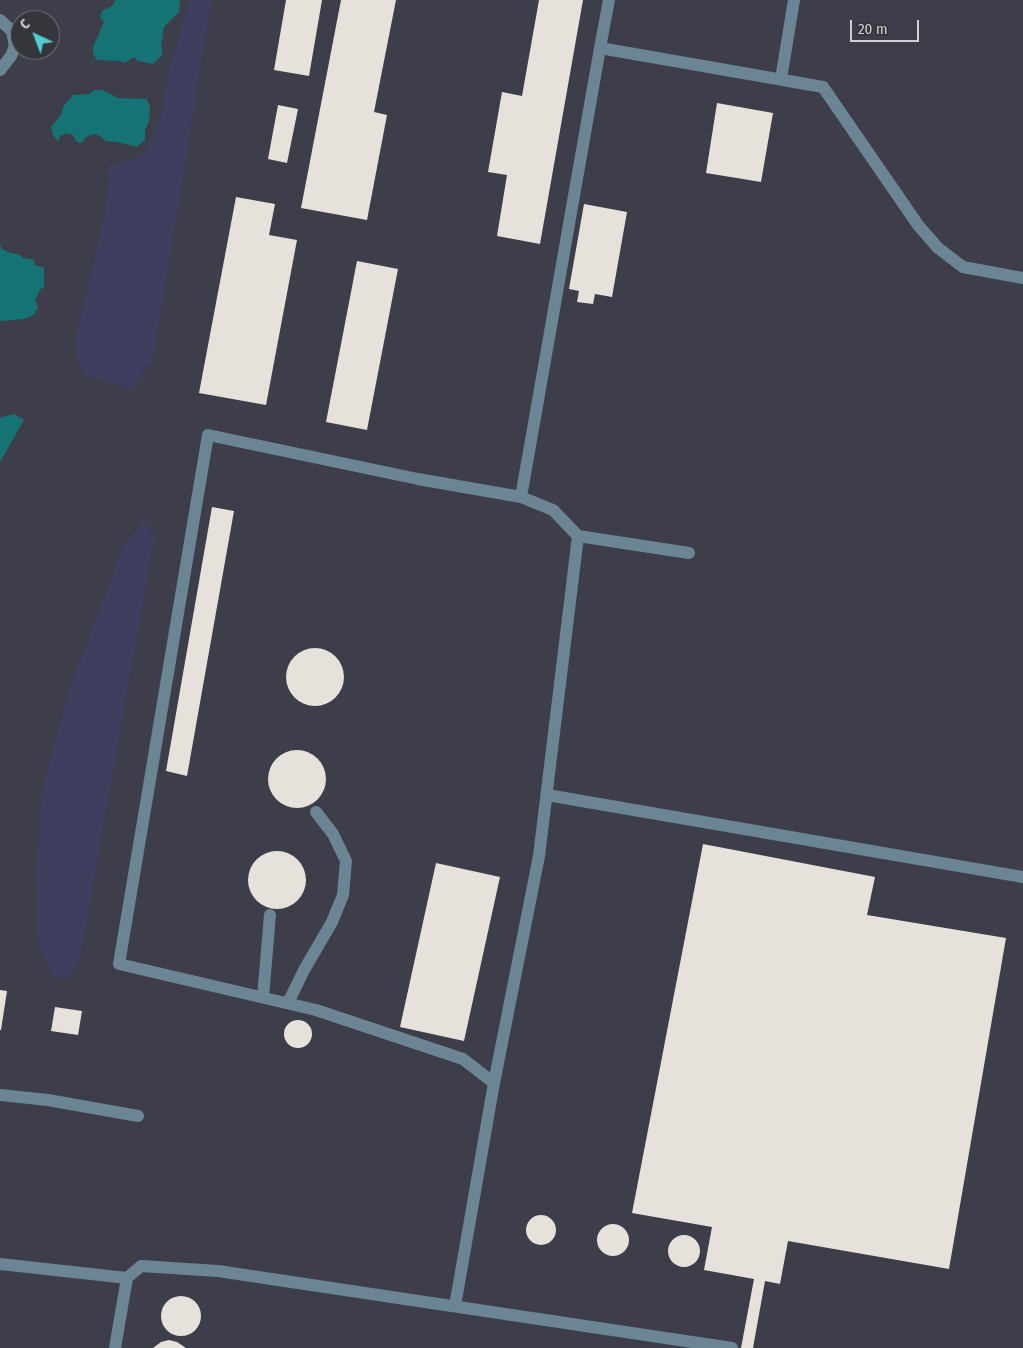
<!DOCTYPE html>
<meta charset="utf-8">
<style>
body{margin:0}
#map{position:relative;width:1023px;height:1348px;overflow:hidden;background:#35363c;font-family:"Fira Sans Condensed",sans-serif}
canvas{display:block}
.north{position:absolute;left:10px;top:10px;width:50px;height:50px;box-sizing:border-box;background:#35363c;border:1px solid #737479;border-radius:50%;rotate:317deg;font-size:14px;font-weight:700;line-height:20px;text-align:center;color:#d1d1d5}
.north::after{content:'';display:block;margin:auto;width:18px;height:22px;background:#52cdce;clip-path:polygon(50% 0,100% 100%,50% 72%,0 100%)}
.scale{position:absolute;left:850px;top:20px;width:69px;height:22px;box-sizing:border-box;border:2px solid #d1d1d5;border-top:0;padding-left:6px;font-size:15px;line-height:18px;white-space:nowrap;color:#d1d1d5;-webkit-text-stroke:4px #35363c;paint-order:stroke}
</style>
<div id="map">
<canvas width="1023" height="1348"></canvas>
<div class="north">С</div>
<div class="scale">20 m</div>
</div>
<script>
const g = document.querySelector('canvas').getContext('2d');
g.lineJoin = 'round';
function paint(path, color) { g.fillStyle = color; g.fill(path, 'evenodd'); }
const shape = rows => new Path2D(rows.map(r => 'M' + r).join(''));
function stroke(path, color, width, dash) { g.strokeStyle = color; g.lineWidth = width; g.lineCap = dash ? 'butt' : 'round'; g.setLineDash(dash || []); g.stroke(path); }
paint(shape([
 [0,0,1023,0,1023,1348,0,1348],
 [20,20,50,20,50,50,20,50]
]), '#3d3e4a');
paint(shape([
 [190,0,212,0,153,360,132,389,83,376,74,343,104,217,109,165,142,157,160,119,169,70],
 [144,520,155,536,80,960,70,979,54,978,38,944,37,866,41,795,67,696,123,546]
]), '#3e3e5f');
paint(shape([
 [116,0,180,0,179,12,164,27,161,47,163,54,153,64,138,61,134,57,125,63,119,61,97,60,93,54,93,47,104,22,100,17,102,11,112,6],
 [94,90,103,90,118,98,147,99,150,107,149,121,145,130,145,140,137,147,117,142,106,141,100,136,94,134,86,137,81,143,77,142,73,135,66,133,60,136,58,142,53,135,51,127,61,115,63,107,73,95,90,94],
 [0,245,2,249,11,253,18,254,23,258,34,260,35,265,44,268,44,286,39,291,35,301,38,307,34,315,24,319,0,321],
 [14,414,24,420,0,462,0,418]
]), '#167374');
paint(shape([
 [286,0,322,0,309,76,274,70],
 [341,0,396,0,374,112,387,115,367,220,301,208],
 [539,0,583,0,540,244,497,236,507,175,488,172,502,92,522,96],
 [717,103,773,113,761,182,706,173],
 [278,105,298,109,287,163,268,159],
 [236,197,275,204,269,235,297,240,266,405,199,393],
 [584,204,627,212,612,297,595,294,593,304,577,302,579,291,569,289],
 [357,261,398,269,367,430,326,422],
 [212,507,234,511,187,776,166,771],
 '286 677a29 29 0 1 1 58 0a29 29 0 1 1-58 0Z',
 '268 779a29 29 0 1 1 58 0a29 29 0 1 1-58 0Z',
 [703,844,875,877,867,915,1006,938,949,1269,788,1241,780,1284,765,1281,753,1348,741,1348,754,1279,704,1270,712,1227,632,1213],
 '248 880a29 29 0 1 1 58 0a29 29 0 1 1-58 0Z',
 [436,863,500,877,464,1041,400,1027],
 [0,990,7,991,1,1030,0,1030],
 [55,1007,82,1011,78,1035,51,1031],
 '284 1034a14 14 0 1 1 28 0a14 14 0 1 1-28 0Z',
 '526 1230a15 15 0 1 1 30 0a15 15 0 1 1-30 0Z',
 '597 1240a16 16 0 1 1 32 0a16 16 0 1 1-32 0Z',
 '668 1251a16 16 0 1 1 32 0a16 16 0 1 1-32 0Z',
 '161 1316a20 20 0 1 1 40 0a20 20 0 1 1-40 0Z',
 [169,1340,177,1342,186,1348,153,1348,161,1342]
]), '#e7e1db');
stroke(shape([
 [609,0,600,48,823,87,918,225,938,248,963,267,1023,278],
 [0,20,12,31,15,46,11,56,0,70],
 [781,79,794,0],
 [521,497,600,48],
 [578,536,689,553],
 [547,795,1023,877],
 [263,997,270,915],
 [288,1003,304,970,332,922,343,895,346,861,333,834,316,812],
 [0,1095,48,1100,138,1116],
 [0,1264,127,1278],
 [455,1306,494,1083,539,856,578,536,553,510,521,497,418,479,208,435,119,964,316,1010,463,1059,494,1083],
 [115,1348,127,1278,141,1266,218,1271,732,1348]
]), '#6c8594', 12);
</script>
